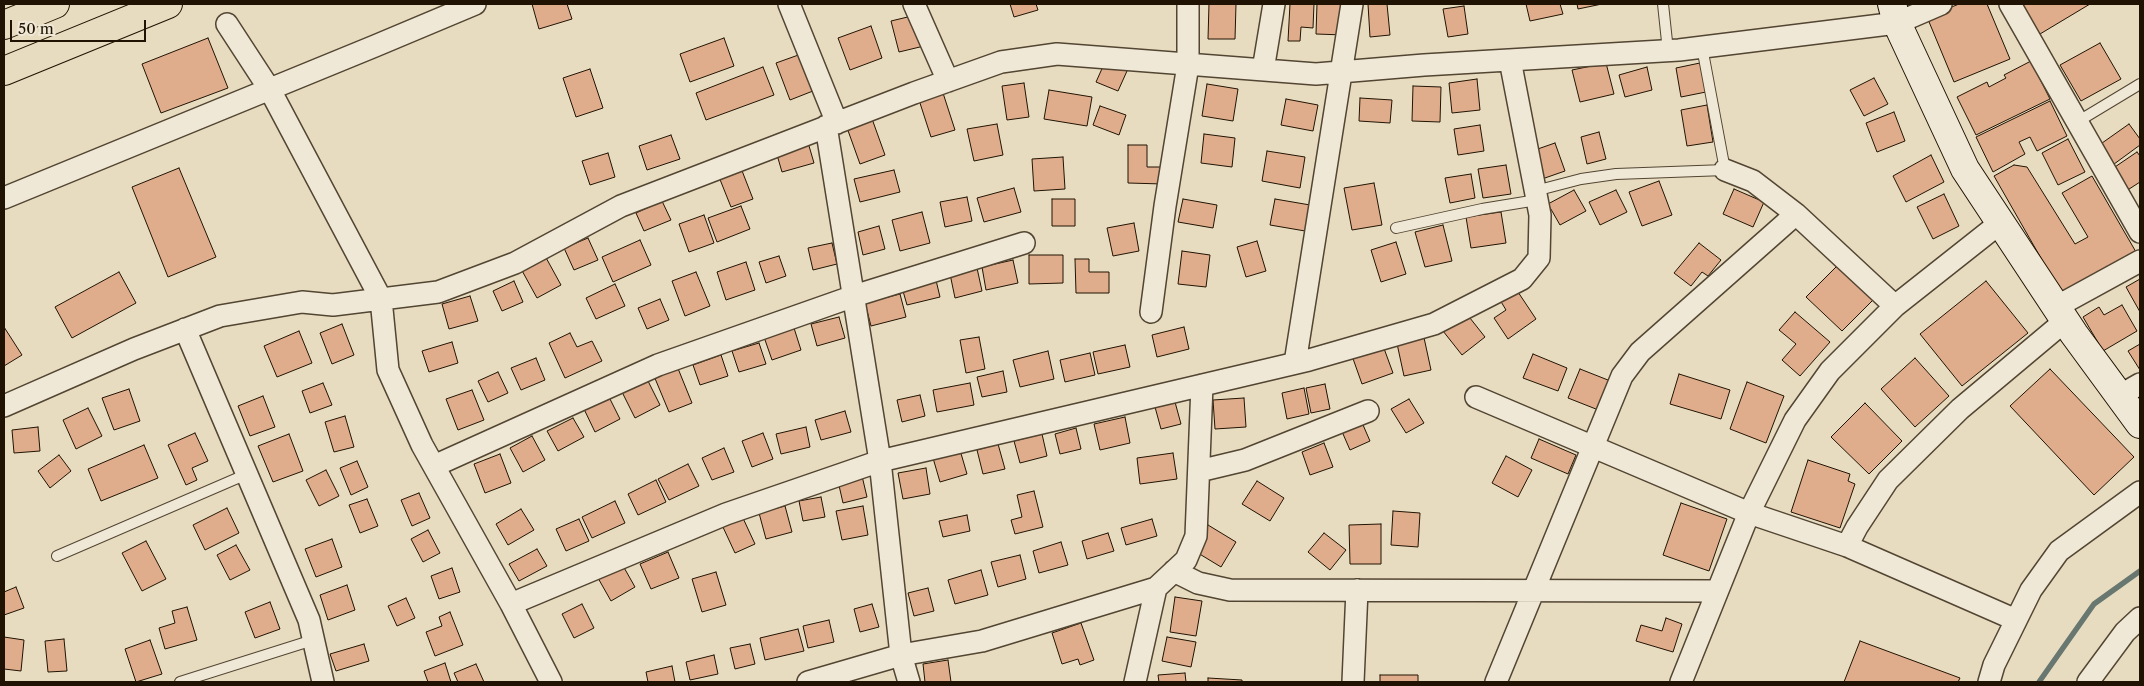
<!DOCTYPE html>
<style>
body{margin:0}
#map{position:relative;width:2144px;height:686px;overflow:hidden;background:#e8dcc0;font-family:"Libre Caslon Text",serif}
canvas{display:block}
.frame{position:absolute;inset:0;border:5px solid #201303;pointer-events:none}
.scale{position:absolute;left:10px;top:20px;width:136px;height:22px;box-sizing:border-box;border:2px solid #201303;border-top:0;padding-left:6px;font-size:15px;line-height:18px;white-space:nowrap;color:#201303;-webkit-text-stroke:4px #f0e8d6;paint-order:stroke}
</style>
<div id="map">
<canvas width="2144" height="686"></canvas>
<div class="frame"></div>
<div class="scale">50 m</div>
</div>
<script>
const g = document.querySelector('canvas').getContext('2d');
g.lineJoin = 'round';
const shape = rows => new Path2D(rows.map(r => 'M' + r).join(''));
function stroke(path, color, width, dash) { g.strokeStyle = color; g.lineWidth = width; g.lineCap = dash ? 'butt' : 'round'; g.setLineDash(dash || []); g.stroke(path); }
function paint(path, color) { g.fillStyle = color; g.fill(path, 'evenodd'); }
stroke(shape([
 [2039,682,2094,604,2140,571]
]), '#68776f', 5.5);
const building = shape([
 [532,4,567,4,572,19,539,29,532,4],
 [1010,4,1036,4,1038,10,1014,17,1010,4],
 [1209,4,1236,4,1235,39,1208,39,1209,4],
 [1290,4,1314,4,1313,28,1301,27,1300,41,1288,41,1290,4],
 [1317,4,1345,4,1344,35,1316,34,1317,4],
 [1368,4,1387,4,1390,35,1370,37,1368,4],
 [1526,4,1560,4,1563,14,1530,21,1526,4],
 [1577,4,1602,4,1578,9,1577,4],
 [1959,4,1987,4,2010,59,1954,82,1927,17,1959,4],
 [2021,4,2090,4,2040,34,2021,4],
 [1464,6,1468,34,1448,37,1443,9,1464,6],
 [916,15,924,46,899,52,891,21,916,15],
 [871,26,882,58,850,70,838,38,871,26],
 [208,38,228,88,161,113,142,64,208,38],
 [724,38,734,66,690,82,680,54,724,38],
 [2100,43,2121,79,2081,101,2060,65,2100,43],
 [804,53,818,89,790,100,776,63,804,53],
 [2031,61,2050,99,1976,135,1957,97,1987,82,1989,87,2006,78,2004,75,2031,61],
 [1105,62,1127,71,1118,91,1096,82,1105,62],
 [1606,63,1614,94,1580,102,1572,70,1606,63],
 [1700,63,1706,92,1681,97,1676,68,1700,63],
 [763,67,774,95,706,120,696,93,763,67],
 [1647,67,1652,90,1625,97,1619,75,1647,67],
 [590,69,603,108,576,117,563,78,590,69],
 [1874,78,1888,104,1864,116,1850,90,1874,78],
 [1477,79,1480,110,1452,113,1449,83,1477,79],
 [1024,83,1029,117,1007,120,1002,86,1024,83],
 [1207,84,1238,89,1233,121,1202,116,1207,84],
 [1413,86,1441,87,1440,122,1412,121,1413,86],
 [1049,90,1092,97,1087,126,1044,119,1049,90],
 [943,93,955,130,931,137,919,100,943,93],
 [1360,98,1392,100,1390,123,1359,121,1360,98],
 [1286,99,1318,105,1313,131,1281,125,1286,99],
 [2050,101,2067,136,2037,151,2030,137,2019,142,2025,154,1993,172,1976,137,2050,101],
 [1707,105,1713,142,1687,146,1681,110,1707,105],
 [1100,106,1126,115,1119,135,1093,125,1100,106],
 [1894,112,1905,141,1877,152,1866,123,1894,112],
 [871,116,885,155,860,164,846,125,871,116],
 [997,124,1003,155,974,161,967,129,997,124],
 [2129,124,2140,139,2140,145,2110,167,2095,148,2129,124],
 [1480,125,1484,151,1458,155,1454,129,1480,125],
 [1599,132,1606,159,1587,164,1581,137,1599,132],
 [1204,134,1235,138,1232,167,1201,163,1204,134],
 [671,135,680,159,647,170,639,146,671,135],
 [807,139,814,163,782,172,775,148,807,139],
 [2068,139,2085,172,2058,185,2042,153,2068,139],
 [1555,143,1565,171,1542,179,1532,151,1555,143],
 [1128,145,1147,145,1147,167,1163,167,1163,184,1128,183,1128,145],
 [1267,151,1305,157,1300,188,1262,181,1267,151],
 [2137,152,2140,156,2140,182,2123,193,2109,171,2137,152],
 [608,153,615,177,590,185,582,161,608,153],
 [1931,155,1944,182,1906,202,1893,176,1931,155],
 [1063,157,1065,189,1034,191,1032,159,1063,157],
 [739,163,753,199,731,207,717,172,739,163],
 [1506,165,1511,194,1483,198,1478,169,1506,165],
 [2014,165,2027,167,2075,244,2088,237,2062,193,2092,176,2136,252,2062,295,1994,176,2014,165],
 [179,168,216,257,168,277,132,187,179,168],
 [894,170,900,192,860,202,854,179,894,170],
 [1471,174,1475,198,1450,203,1445,178,1471,174],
 [1659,181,1672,215,1642,226,1629,192,1659,181],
 [1374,183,1382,225,1352,230,1344,188,1374,183],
 [1014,188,1021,212,984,222,977,198,1014,188],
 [1734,189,1764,202,1753,227,1723,214,1734,189],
 [1574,190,1586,211,1560,225,1548,204,1574,190],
 [1616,190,1627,212,1600,225,1589,202,1616,190],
 [1944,194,1959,226,1933,239,1917,207,1944,194],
 [967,197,972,221,945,227,940,202,967,197],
 [1052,199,1075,199,1075,226,1052,226,1052,199],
 [1183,199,1217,205,1213,228,1178,222,1183,199],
 [1275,199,1316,206,1311,232,1270,225,1275,199],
 [662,201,671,220,644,231,636,213,662,201],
 [741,206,750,229,717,242,708,218,741,206],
 [922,212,930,243,900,251,892,220,922,212],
 [1501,212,1506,243,1471,248,1466,217,1501,212],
 [704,215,714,243,689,252,679,224,704,215],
 [1134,223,1139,251,1113,256,1107,228,1134,223],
 [1443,225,1452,261,1425,267,1415,232,1443,225],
 [879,226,885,249,863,255,858,232,879,226],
 [588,238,598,260,574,270,564,248,588,238],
 [640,240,651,265,613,282,602,257,640,240],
 [1257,241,1266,271,1246,277,1237,247,1257,241],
 [1396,242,1406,274,1381,282,1371,250,1396,242],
 [832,243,837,264,813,270,808,248,832,243],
 [1699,243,1721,260,1708,276,1702,272,1691,286,1674,273,1699,243],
 [1182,251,1210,255,1206,287,1178,284,1182,251],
 [544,254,561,285,537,298,520,267,544,254],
 [1029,255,1063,255,1063,283,1029,284,1029,255],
 [779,256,786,276,766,283,759,262,779,256],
 [1075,259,1089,259,1089,272,1109,272,1109,293,1076,293,1075,259],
 [1013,260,1018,283,986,290,982,267,1013,260],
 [746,262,755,290,726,300,717,272,746,262],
 [1841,262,1876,297,1842,331,1806,297,1841,262],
 [977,268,982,291,955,298,950,274,977,268],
 [119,272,136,303,72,338,55,307,119,272],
 [696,272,710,306,685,316,672,281,696,272],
 [935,276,940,297,907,305,901,284,935,276],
 [2140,279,2140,312,2126,287,2140,279],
 [514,281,523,302,502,311,493,291,514,281],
 [1986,281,2028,333,1962,386,1920,334,1986,281],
 [615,284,625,306,596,319,586,298,615,284],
 [1516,289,1536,319,1508,339,1494,318,1506,310,1500,300,1516,289],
 [900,294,906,317,871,326,865,303,900,294],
 [470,296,478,321,449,329,442,304,470,296],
 [660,299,669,320,647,329,638,308,660,299],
 [2122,305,2137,331,2103,351,2083,317,2099,307,2104,315,2122,305],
 [1795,312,1830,342,1800,376,1782,360,1796,344,1779,330,1795,312],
 [1466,313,1485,337,1462,355,1443,331,1466,313],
 [839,317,845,338,817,346,811,324,839,317],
 [342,324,354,355,332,364,320,333,342,324],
 [4,327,22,355,4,366,4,327],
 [1184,327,1189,349,1157,357,1152,335,1184,327],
 [794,328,801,350,772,360,764,337,794,328],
 [299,331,312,363,277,377,264,346,299,331],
 [570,333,577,347,592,341,602,361,565,378,549,343,570,333],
 [1423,333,1431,370,1404,376,1396,339,1423,333],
 [979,337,985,369,966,373,960,340,979,337],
 [452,342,458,363,429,372,422,351,452,342],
 [759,343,766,364,739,372,732,351,759,343],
 [1382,343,1393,373,1362,384,1351,353,1382,343],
 [2140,344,2140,370,2128,351,2140,344],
 [1125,345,1130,367,1098,374,1093,352,1125,345],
 [1048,351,1054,379,1020,387,1013,360,1048,351],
 [1090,353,1095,375,1065,382,1060,360,1090,353],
 [1533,354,1567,368,1558,391,1523,378,1533,354],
 [721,355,728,376,700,385,693,365,721,355],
 [536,358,545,380,521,390,511,368,536,358],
 [1915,358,1949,396,1915,427,1881,389,1915,358],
 [677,366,692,403,669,412,654,376,677,366],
 [1580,369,1613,382,1601,411,1568,398,1580,369],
 [2050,369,2134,457,2094,495,2010,406,2050,369],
 [1003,371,1007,392,982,397,977,377,1003,371],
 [498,372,508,393,488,402,478,381,498,372],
 [1679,374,1730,390,1721,419,1670,404,1679,374],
 [646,377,660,405,635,418,621,390,646,377],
 [1747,382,1784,396,1766,443,1730,429,1747,382],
 [323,383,332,405,310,413,302,391,323,383],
 [970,383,974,405,937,412,933,390,970,383],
 [1325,384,1330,409,1311,413,1306,388,1325,384],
 [1304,388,1309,414,1287,419,1282,393,1304,388],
 [129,389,140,421,114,430,102,398,129,389],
 [472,390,484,420,458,430,446,399,472,390],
 [608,395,620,419,595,432,583,407,608,395],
 [920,395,925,416,902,422,897,400,920,395],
 [263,396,275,427,250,436,238,406,263,396],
 [1244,398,1246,427,1215,429,1213,400,1244,398],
 [1409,399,1424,423,1406,433,1391,409,1409,399],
 [1175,402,1181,424,1161,429,1155,407,1175,402],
 [1865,403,1902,441,1869,474,1831,437,1865,403],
 [88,408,102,436,76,449,63,420,88,408],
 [845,411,851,432,821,440,815,420,845,411],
 [345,416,354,447,334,452,325,422,345,416],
 [1125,417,1130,443,1100,450,1094,424,1125,417],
 [573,418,584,437,558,451,547,431,573,418],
 [1360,418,1370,441,1350,450,1340,427,1360,418],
 [38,427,40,451,14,453,12,430,38,427],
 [806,427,810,447,781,454,776,434,806,427],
 [1076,428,1081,449,1060,454,1055,434,1076,428],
 [195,433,208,461,192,468,197,480,186,485,168,445,195,433],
 [763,433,773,459,752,467,742,441,763,433],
 [289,434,303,471,273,482,258,446,289,434],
 [1042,434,1047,456,1020,463,1014,441,1042,434],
 [532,436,545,460,523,472,510,448,532,436],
 [1539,439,1576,455,1568,474,1531,458,1539,439],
 [1324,443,1333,467,1310,475,1302,452,1324,443],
 [998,444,1005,469,983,474,977,450,998,444],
 [144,445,158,478,101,501,88,469,144,445],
 [724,448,734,472,712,480,702,458,724,448],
 [960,450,967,474,940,482,933,458,960,450],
 [1173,453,1177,479,1140,484,1137,458,1173,453],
 [500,454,511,483,485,493,474,464,500,454],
 [59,455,71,471,50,488,38,471,59,455],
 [1506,456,1532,470,1518,497,1492,483,1506,456],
 [1808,460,1850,474,1848,481,1855,484,1840,528,1791,512,1808,460],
 [357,461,368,487,351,495,340,468,357,461],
 [688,464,699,486,669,500,658,479,688,464],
 [926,468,930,494,903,499,898,473,926,468],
 [326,470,339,496,319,506,306,480,326,470],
 [862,476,867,497,843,503,838,481,862,476],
 [656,480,666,502,638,515,628,494,656,480],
 [1257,481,1284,498,1270,521,1242,504,1257,481],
 [1034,491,1043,527,1015,534,1011,520,1022,517,1017,495,1034,491],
 [419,493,430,518,412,526,401,500,419,493],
 [821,497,825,517,803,521,799,501,821,497],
 [367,499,378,526,360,533,349,505,367,499],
 [615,501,625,523,592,538,582,517,615,501],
 [1681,503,1727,519,1709,571,1663,555,1681,503],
 [785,506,792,532,766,539,759,513,785,506],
 [863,506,868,535,842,540,836,511,863,506],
 [227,508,239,533,205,550,193,525,227,508],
 [521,509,534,530,508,545,496,524,521,509],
 [1393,511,1420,513,1418,547,1391,545,1393,511],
 [967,515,970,531,943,537,939,521,967,515],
 [742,516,755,544,735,553,722,525,742,516],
 [579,519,589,541,566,551,556,529,579,519],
 [1152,519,1157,536,1126,545,1121,528,1152,519],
 [1381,524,1381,564,1350,564,1349,525,1381,524],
 [1208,525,1236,542,1221,567,1193,550,1208,525],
 [428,530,440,553,423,562,411,539,428,530],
 [1108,533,1114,551,1087,559,1082,541,1108,533],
 [1324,533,1346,550,1330,570,1308,552,1324,533],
 [332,539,342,567,316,577,305,549,332,539],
 [146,541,166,579,142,591,122,553,146,541],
 [1061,542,1068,565,1039,573,1033,551,1061,542],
 [236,545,250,570,230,580,217,555,236,545],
 [537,549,547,566,519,581,509,564,537,549],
 [668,552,679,578,651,589,640,564,668,552],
 [1020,555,1026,579,998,587,991,562,1020,555],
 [622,564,635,587,611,601,598,578,622,564],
 [452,568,460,592,439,599,431,576,452,568],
 [981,570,988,595,955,604,948,580,981,570],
 [716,572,726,605,702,612,692,579,716,572],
 [347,585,355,610,328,620,320,595,347,585],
 [16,587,24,608,4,615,4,592,16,587],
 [928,588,934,611,914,616,908,593,928,588],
 [1175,597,1202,601,1196,636,1170,632,1175,597],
 [406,598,415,618,397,626,388,606,406,598],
 [270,602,280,629,255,638,245,612,270,602],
 [582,604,594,628,574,638,562,614,582,604],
 [872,604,879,627,860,632,854,609,872,604],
 [187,607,197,640,165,649,159,628,175,623,172,611,187,607],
 [450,612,463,645,435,656,426,632,442,626,439,617,450,612],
 [1666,618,1682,624,1673,652,1636,641,1641,625,1662,631,1666,618],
 [829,620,834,642,808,648,803,626,829,620],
 [1081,623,1094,660,1080,665,1078,659,1062,664,1052,633,1081,623],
 [798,629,804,651,765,660,760,638,798,629],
 [4,637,24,640,21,671,4,669,4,637],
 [1167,637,1196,642,1191,667,1162,661,1167,637],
 [64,639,67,671,48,672,45,641,64,639],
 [150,640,162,674,136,682,125,649,150,640],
 [1860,641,1960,678,1958,682,1844,682,1860,641],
 [364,644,369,661,336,671,330,654,364,644],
 [750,644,755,664,735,669,730,648,750,644],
 [714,655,718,674,690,680,686,662,714,655],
 [948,660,951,682,925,682,923,664,948,660],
 [445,663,451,682,428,682,424,671,445,663],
 [476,664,484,682,458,682,454,673,476,664],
 [672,666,675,682,648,682,646,672,672,666],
 [1185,673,1186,682,1159,682,1158,675,1185,673],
 [1380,675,1418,675,1418,682,1380,682,1380,675],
 [1208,678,1242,680,1242,682,1208,682,1208,678]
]);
paint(building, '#e0ad8c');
stroke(building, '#201303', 1);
const lane = shape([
 [1663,4,1668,51],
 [2077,122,2140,84],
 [1535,191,1581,179,1616,174,1725,170,1702,47],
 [1396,228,1482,209,1537,200],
 [57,556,247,474],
 [180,682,313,640]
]);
const street = shape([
 [789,4,837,123],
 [914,4,948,81],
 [2010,4,2140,232],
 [227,24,270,90,381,299,388,370,422,445,511,604,551,682],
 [1263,70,1274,4],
 [826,126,880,461,901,655,909,682],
 [1725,170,1753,181,1796,214,1895,306],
 [4,198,375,46,475,4],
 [2056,307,2140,261],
 [1151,312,1165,206,1188,65,1188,4],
 [185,329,309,620,323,682],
 [1295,363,1352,4],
 [2119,396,2140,384],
 [1476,397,1749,513,1847,546,2016,620],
 [4,406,134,349,220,316,302,302,333,305,438,292,515,263,621,206,914,93,1001,62,1057,54,1316,74,1424,65,1679,50,1897,23,1941,4],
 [434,466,658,365,854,296,1024,243],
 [1199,471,1245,460,1368,411],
 [1847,546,1857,527,1888,480,1960,409,2065,321],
 [1174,571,1198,583,1230,590,1717,591],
 [511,604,726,514,880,461,1309,360,1434,324,1522,279,1539,258,1540,215,1510,60],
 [808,682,901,655,982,641,1156,588,1186,560,1196,536,1202,385],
 [1135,682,1156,588],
 [1353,682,1357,590],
 [1496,682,1622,376,1640,352,1796,214],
 [1681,682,1749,513,1795,420,1830,371,1895,306,2000,223],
 [1989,682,1994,665,2031,590,2059,551,2140,492],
 [2088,682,2125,632,2140,618]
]);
const secondary = shape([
 [1892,4,1897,23,1965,169,2074,334,2140,424]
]);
const highway = shape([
 [4,25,55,4],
 [4,71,168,4]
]);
stroke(lane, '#524532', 12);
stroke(street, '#524532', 24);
stroke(secondary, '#201303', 30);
stroke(highway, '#201303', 30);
stroke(lane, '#f0e8d6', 10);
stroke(street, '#f0e8d6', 21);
stroke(secondary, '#f0e8d6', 28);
stroke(highway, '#e8dcc0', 28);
</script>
